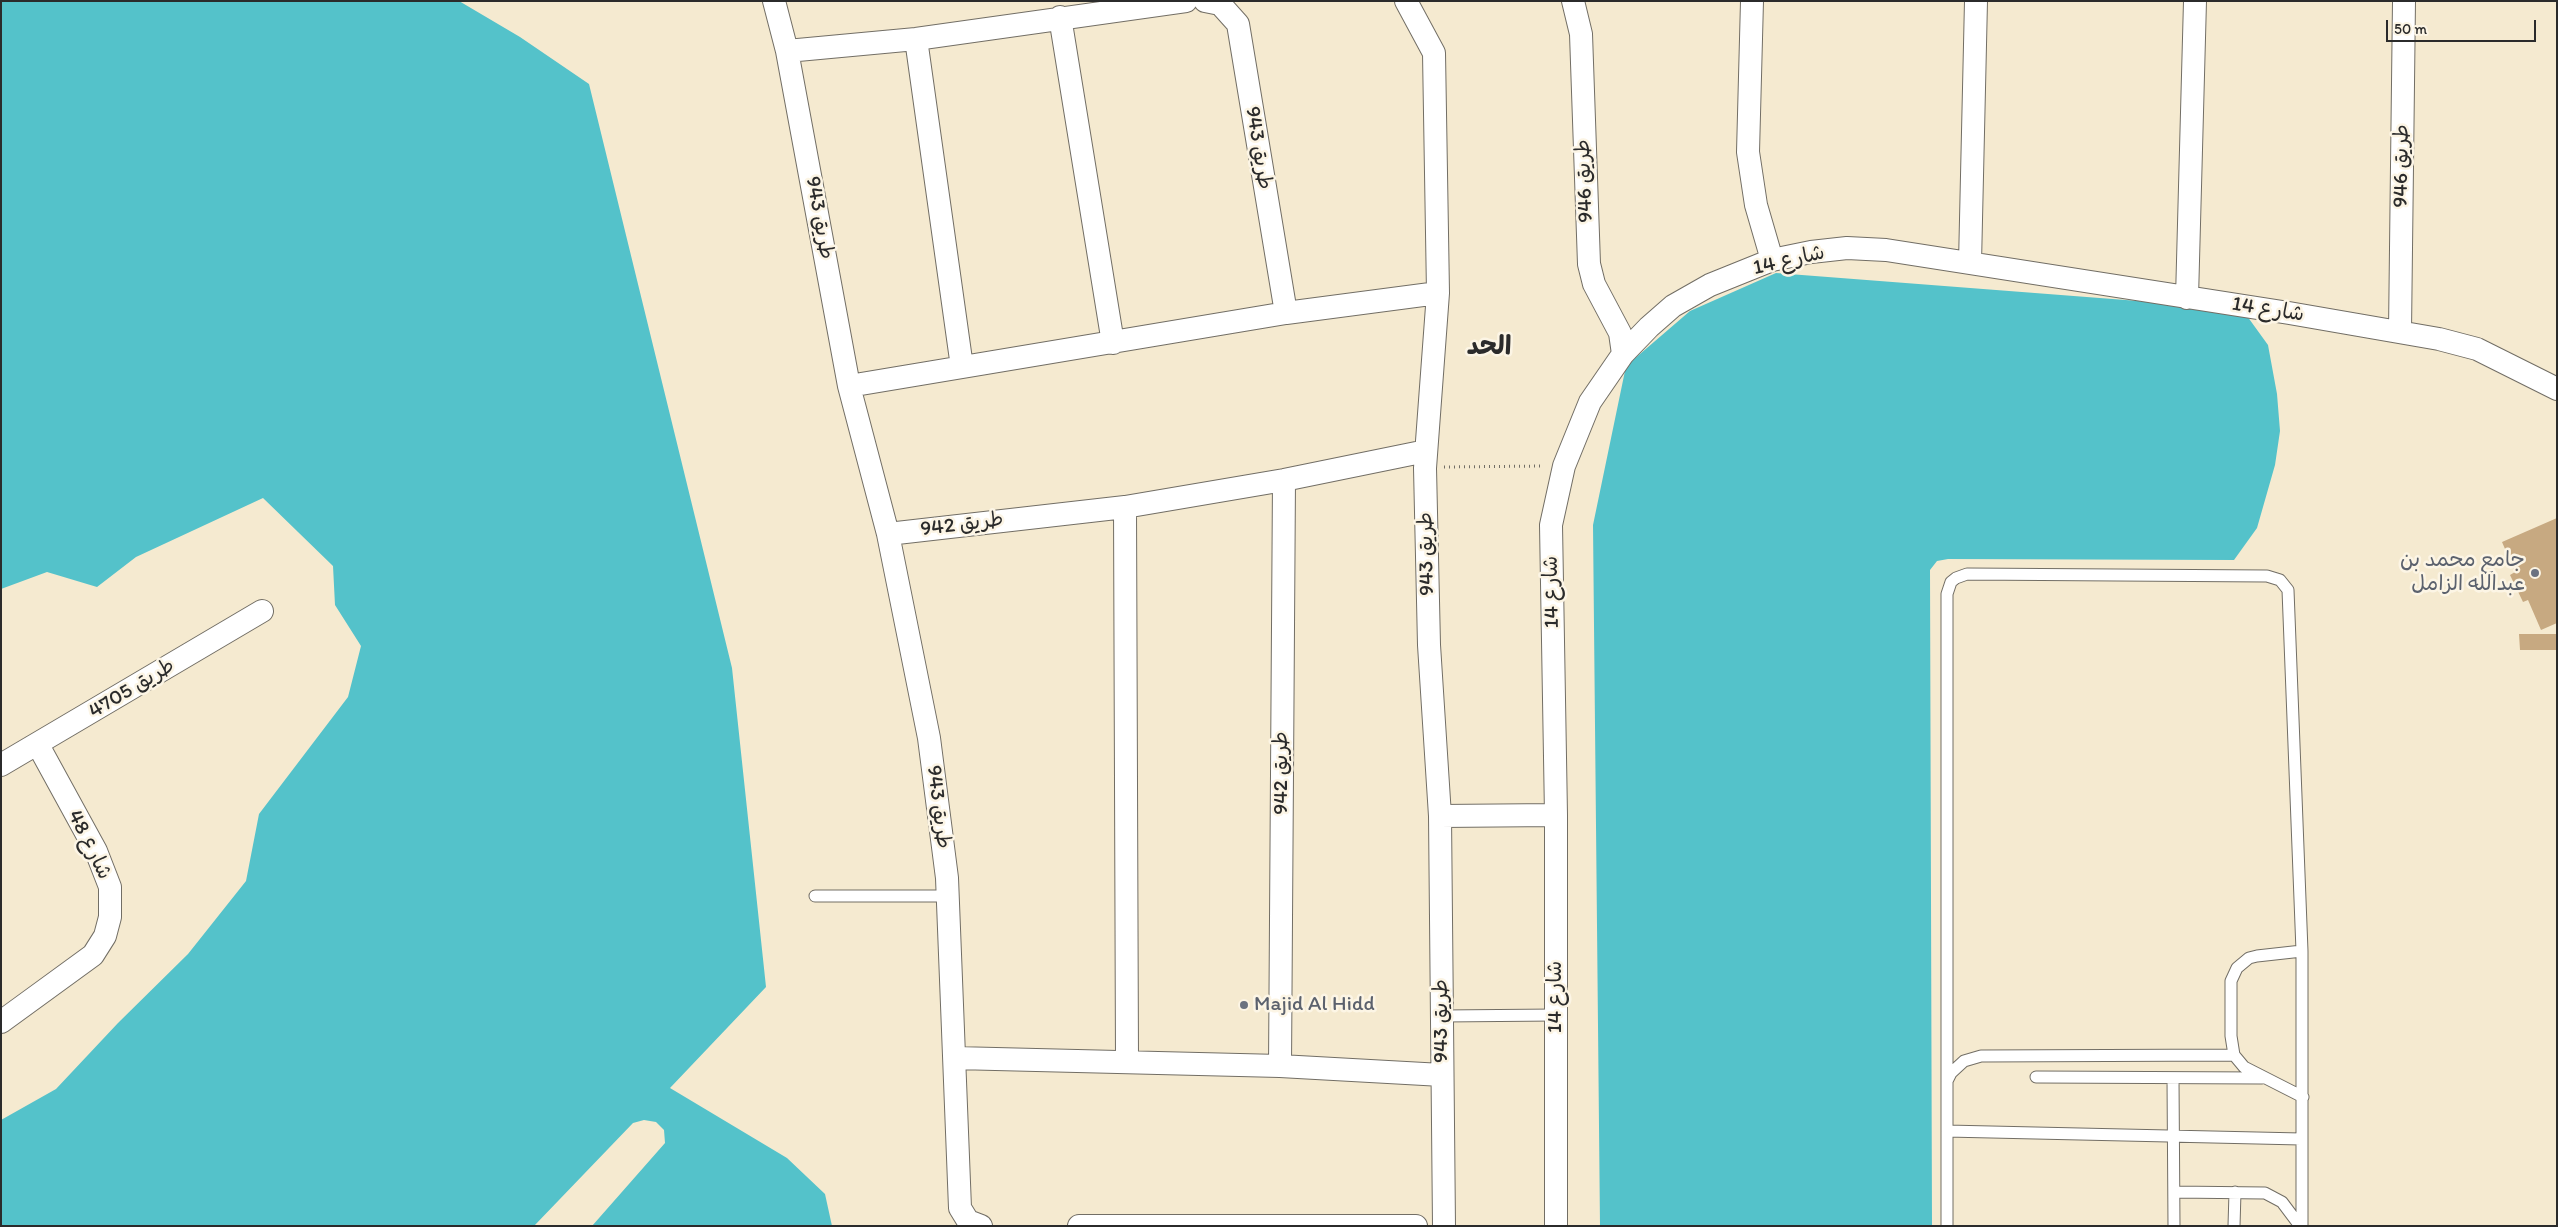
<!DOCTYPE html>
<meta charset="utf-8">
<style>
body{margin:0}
#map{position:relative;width:2558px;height:1227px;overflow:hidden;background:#f5ead0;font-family:Itim,sans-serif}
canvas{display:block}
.frame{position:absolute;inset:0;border:2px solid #2b2b2b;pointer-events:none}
.scale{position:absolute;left:2386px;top:20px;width:150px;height:22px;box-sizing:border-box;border:2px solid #2b2b2b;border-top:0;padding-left:6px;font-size:15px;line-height:18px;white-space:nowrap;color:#2b2b2b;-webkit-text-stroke:4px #fcf5e5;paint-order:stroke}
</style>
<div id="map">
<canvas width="2558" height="1227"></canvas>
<div class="frame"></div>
<div class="scale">50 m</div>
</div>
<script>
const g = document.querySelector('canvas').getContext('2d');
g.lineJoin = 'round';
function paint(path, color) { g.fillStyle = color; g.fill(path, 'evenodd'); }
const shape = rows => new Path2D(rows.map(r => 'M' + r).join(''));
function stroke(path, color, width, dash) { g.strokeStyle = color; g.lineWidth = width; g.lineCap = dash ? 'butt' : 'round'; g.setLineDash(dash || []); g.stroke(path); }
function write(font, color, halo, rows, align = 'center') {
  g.font = font + ' Itim,"Playpen Sans Arabic",sans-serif'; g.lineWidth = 5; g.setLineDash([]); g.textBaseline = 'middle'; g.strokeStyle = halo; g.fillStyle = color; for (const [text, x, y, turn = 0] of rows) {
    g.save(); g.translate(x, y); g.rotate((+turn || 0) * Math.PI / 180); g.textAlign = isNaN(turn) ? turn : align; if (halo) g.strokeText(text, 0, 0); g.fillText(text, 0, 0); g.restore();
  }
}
paint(shape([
 [1,1,459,1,520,37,589,84,732,668,766,987,670,1088,787,1158,825,1194,832,1226,592,1226,665,1143,664,1130,656,1122,644,1120,633,1123,534,1226,1,1226,1,1120,56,1089,118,1023,188,954,246,881,259,814,348,697,361,646,335,605,333,566,263,498,136,557,97,587,47,572,1,589],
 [1776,273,2242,309,2268,345,2277,394,2280,431,2275,465,2257,528,2234,560,1948,559,1937,561,1930,570,1932,1226,1600,1226,1593,525,1626,366,1690,311]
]), '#54c2ca');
paint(shape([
 [2557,518,2557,623,2541,630,2528,600,2523,602,2510,575,2515,572,2502,542],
 [2519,634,2557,634,2557,650,2520,650]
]), '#c7a981');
const service = shape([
 [815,896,948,896],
 [2302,951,2257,956,2249,958,2237,968,2231,981,2231,1036,2234,1055,2244,1067,2303,1097],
 [1442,1016,1556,1015],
 [2036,1077,2262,1078],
 [2173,1078,2174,1226],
 [1947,1081,1951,1073,1964,1061,1981,1056,2234,1055],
 [1947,1131,2301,1139],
 [2174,1192,2265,1193,2282,1202,2300,1226],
 [1947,1226,1947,594,1951,582,1956,578,1967,574,2267,576,2280,580,2288,590,2302,951,2302,1226],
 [2234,1226,2235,1192]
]);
const minor = shape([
 [774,1,787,51,849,386,888,534,929,738,947,878,960,1208,968,1221,981,1226],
 [1205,1,1220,4,1238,24,1286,313],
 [1406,1,1434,53,1438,293,1425,468,1429,645,1440,816,1444,1226],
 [1573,1,1581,34,1589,264,1594,284,1620,333,1623,354],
 [1752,1,1748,152,1756,205,1772,260],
 [1060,17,1113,343],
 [916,39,962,367],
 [787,51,916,39,1186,1],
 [1970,263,1976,1],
 [2187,298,2195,1],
 [2400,331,2404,1],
 [849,386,1286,313,1438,293],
 [1125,507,1127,1060],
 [888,534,1125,507,1284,480,1426,451],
 [1,765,262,611],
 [1440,816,1556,815],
 [1,1022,93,955,105,936,110,917,110,887,96,851,38,745],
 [955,1058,1280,1066,1442,1075],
 [1280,1066,1284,480],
 [1079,1226,1416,1226],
 [1556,1226,1556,815,1551,525,1564,466,1590,402,1623,354,1649,327,1673,306,1710,285,1772,260,1811,252,1847,248,1886,250,2289,313,2439,339,2477,349,2557,389]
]);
stroke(service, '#726e65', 13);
stroke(minor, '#726e65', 24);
stroke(shape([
 [1444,467,1543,466]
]), '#726e65', 3, [1, 4]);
stroke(service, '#fff', 11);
stroke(minor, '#fff', 22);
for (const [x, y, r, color] of [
 [2535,573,5,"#6b7280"],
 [1244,1005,5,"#6b7280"]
]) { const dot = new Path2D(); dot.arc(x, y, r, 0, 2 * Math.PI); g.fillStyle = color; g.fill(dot); stroke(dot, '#fcf5e5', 2); }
write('21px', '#2b2b2b', '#fcf5e5', [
 ["طريق 943",1258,148,81],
 ["طريق 946",2402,166,-89],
 ["طريق 946",1585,181,-92],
 ["طريق 943",819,218,80],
 ["شارع 14",1789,261,-13],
 ["شارع 14",2268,310,9],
 ["طريق 942",962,525,-7],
 ["طريق 943",1427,554,-91],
 ["شارع 14",1552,592,-91],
 ["طريق 4705",132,689,-31],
 ["طريق 942",1282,773,-90],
 ["طريق 943",938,807,83],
 ["شارع 48",89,845,64],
 ["شارع 14",1556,997,-90],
 ["طريق 943",1442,1021,-90]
]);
write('21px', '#5b616d', '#fcf5e5', [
 ["جامع محمد بن",2525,561],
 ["عبدالله الزامل",2525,585],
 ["Majid Al Hidd",1254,1005,"left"]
], 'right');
write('bold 26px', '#2b2b2b', '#fcf5e5', [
 ["الحد",1489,347]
]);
</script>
